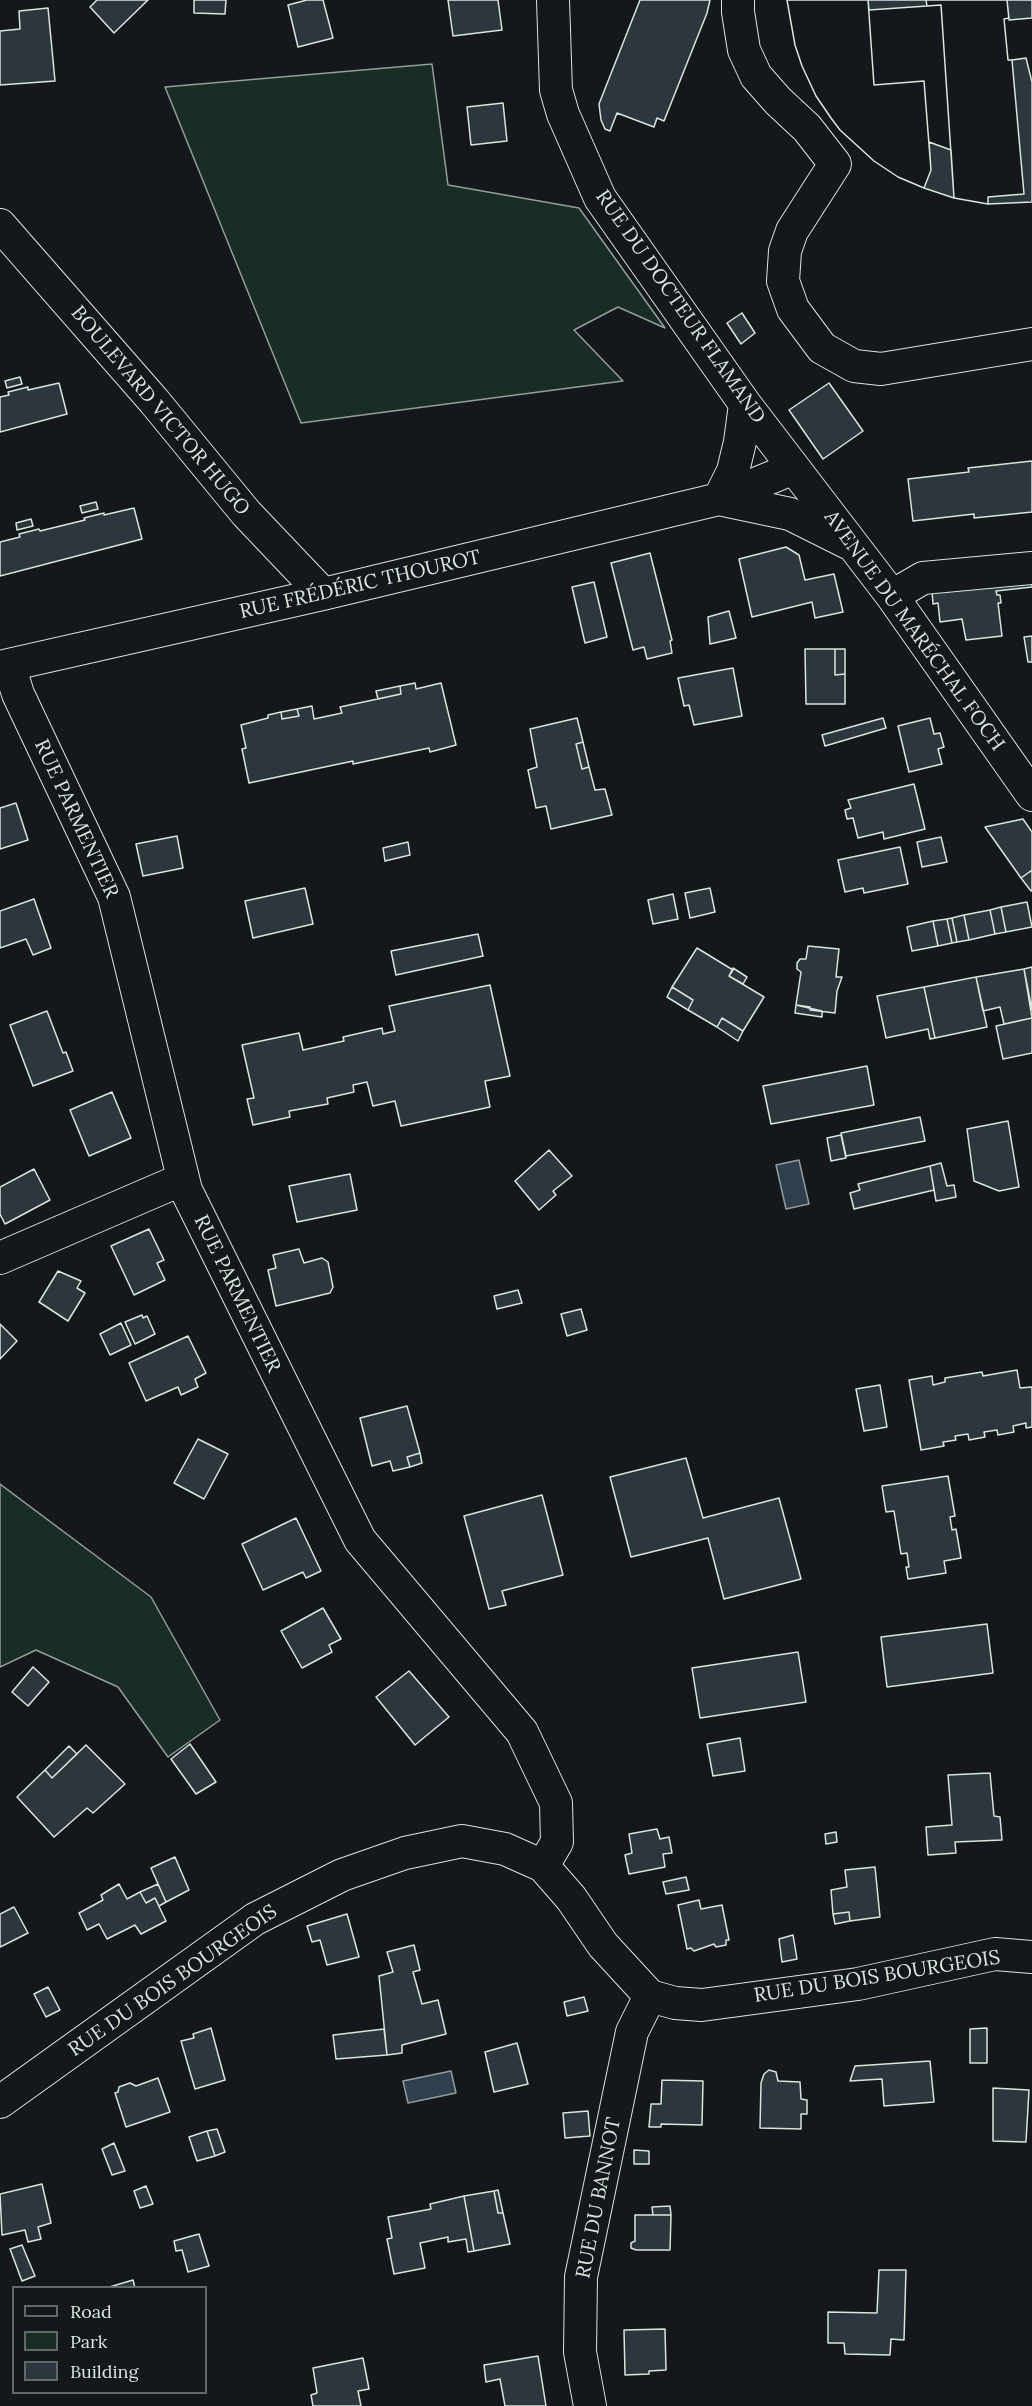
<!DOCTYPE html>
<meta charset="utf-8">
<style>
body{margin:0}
#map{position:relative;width:1032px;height:2406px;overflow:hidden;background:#14181c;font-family:Lora,serif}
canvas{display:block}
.legend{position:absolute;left:12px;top:2286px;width:195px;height:108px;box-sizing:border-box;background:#14181c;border:2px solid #626a69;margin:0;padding:8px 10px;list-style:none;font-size:18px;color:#d8e6dc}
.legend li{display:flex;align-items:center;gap:12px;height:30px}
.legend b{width:30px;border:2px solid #626a69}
</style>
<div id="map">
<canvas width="1032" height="2406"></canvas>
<ul class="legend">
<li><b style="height:8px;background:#14181c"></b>Road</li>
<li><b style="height:16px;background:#1a2d24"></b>Park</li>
<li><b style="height:16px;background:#2c363c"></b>Building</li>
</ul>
</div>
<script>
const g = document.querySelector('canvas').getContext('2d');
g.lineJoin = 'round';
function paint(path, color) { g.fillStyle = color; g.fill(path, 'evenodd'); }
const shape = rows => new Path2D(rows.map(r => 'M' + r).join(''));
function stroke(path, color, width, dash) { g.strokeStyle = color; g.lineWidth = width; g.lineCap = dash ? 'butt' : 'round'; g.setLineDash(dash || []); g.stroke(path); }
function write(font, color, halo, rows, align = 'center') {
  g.font = font + ' Lora,serif'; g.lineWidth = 4.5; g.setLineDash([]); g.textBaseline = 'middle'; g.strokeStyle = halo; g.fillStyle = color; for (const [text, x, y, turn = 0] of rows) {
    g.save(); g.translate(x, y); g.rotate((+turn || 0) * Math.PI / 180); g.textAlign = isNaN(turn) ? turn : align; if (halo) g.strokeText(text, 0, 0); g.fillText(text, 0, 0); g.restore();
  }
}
const green = shape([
 [432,64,448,185,579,208,665,328,618,307,574,330,623,381,301,423,165,87,432,64],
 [0,1484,151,1597,220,1720,168,1757,118,1687,36,1650,0,1667,0,1484]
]);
paint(green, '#1a2d24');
stroke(green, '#939e99', 1.5);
const water = shape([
 [799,1160,809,1204,786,1209,776,1165,799,1160],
 [451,2071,456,2093,408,2103,403,2081,451,2071]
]);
paint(water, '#2f3f4d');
stroke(water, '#939e99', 1.5);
const building = shape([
 [97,0,148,0,114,33,90,7,97,0],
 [194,0,226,0,225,14,194,13,194,0],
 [307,0,323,0,333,38,298,47,288,5,307,0],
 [448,0,498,0,502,30,453,36,448,0],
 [640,0,710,0,707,13,664,121,657,118,654,127,617,113,610,131,605,129,601,120,599,104,640,0],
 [787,0,868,0,874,85,924,81,931,170,924,188,898,177,874,161,840,130,831,118,816,96,802,66,795,45,787,0],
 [787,0,868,0,874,85,924,81,931,170,924,188,898,177,874,161,840,130,831,118,816,96,802,66,795,45,787,0],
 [868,0,926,0,927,6,869,10,868,0],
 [926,0,1007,0,1009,18,1004,19,1008,60,1012,60,1024,194,988,197,988,204,954,198,941,5,927,6,926,0],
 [926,0,1007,0,1009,18,1004,19,1008,60,1012,60,1024,194,988,197,988,204,954,198,941,5,927,6,926,0],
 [1007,0,1032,0,1032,18,1009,20,1007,0],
 [48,8,55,81,0,85,0,31,20,29,19,11,48,8],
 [1026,58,1032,82,1032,202,988,204,988,197,1024,194,1012,60,1026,58],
 [503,103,507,141,471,145,467,107,503,103],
 [929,142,951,150,954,198,924,188,931,170,929,142],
 [742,313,755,333,741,344,727,323,742,313],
 [20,377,22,384,7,388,5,381,20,377],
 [59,383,67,414,0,432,0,397,9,395,8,392,28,387,28,390,59,383],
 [829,383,863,431,823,459,789,410,829,383],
 [1032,461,1032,512,974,518,974,514,913,521,908,479,969,472,968,468,1032,461],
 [96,502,98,509,82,513,80,506,96,502],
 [134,508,142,539,0,576,0,542,20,537,19,534,39,529,40,531,85,520,84,518,104,513,104,515,134,508],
 [31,519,33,526,17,530,16,523,31,519],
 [786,547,799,555,805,580,834,574,843,612,815,618,812,602,752,617,739,559,786,547],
 [650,553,672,640,670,641,672,653,647,659,644,647,633,650,611,563,650,553],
 [1032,577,1032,587,996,591,997,595,1000,595,1001,603,998,603,1002,636,966,640,962,619,940,622,938,603,933,604,932,591,1032,577],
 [594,582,607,637,585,643,572,587,594,582],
 [729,611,736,638,710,644,708,617,729,611],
 [1032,636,1032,662,1028,662,1024,637,1032,636],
 [805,649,835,649,835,675,845,674,845,704,806,704,805,649],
 [835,649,845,649,845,674,835,675,835,649],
 [733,668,742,716,694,725,689,705,684,706,678,678,733,668],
 [415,683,416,689,441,683,456,745,430,752,429,748,353,764,353,761,249,783,242,749,246,748,241,725,268,718,268,715,281,712,282,719,299,716,297,709,312,706,314,719,342,713,340,707,401,694,400,686,415,683],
 [400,686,401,694,378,699,376,691,400,686],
 [297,709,299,716,282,719,281,712,297,709],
 [577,718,583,742,576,744,582,769,589,767,595,790,605,789,612,815,551,829,546,806,536,808,528,770,537,767,530,729,577,718],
 [883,718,886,728,825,746,822,735,883,718],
 [930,718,934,734,940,733,944,747,938,749,942,764,909,772,898,726,930,718],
 [583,742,589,767,582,769,576,744,583,742],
 [914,784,925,829,884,839,883,832,858,838,853,818,847,819,845,810,851,808,848,800,914,784],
 [16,803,28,840,0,849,0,808,16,803],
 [1023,819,1032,832,1032,870,1021,878,985,827,1023,819],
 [177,836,183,868,143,876,136,844,177,836],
 [941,837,947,862,922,867,917,842,941,837],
 [408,842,410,855,385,861,383,848,408,842],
 [900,847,908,884,864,893,863,888,845,892,838,860,900,847],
 [1032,870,1032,891,1031,891,1021,878,1032,870],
 [305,888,313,924,253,938,245,901,305,888],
 [710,888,715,912,690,918,685,893,710,888],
 [673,894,678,919,653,924,648,900,673,894],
 [34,899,51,948,33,955,26,939,0,948,0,911,34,899],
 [1027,902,1032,927,1006,932,1001,907,1027,902],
 [1001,907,1006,932,995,934,990,910,1001,907],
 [990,910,995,934,969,940,964,915,990,910],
 [964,915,969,940,957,942,952,918,964,915],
 [952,918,957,942,952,943,947,919,952,918],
 [947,919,952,943,938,946,933,921,947,919],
 [933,921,938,946,912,951,907,927,933,921],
 [478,934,483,956,396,975,391,951,478,934],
 [808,946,839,949,836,977,842,977,837,991,835,1013,810,1010,810,1007,796,1005,801,972,797,969,797,963,800,959,806,959,808,946],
 [697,948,733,970,729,976,764,997,743,1031,722,1018,717,1027,688,1010,693,1000,672,987,697,948],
 [1032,967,1032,1010,1024,969,1032,967],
 [733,968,747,977,743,984,729,976,733,968],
 [1024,969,1032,1018,1004,1024,1000,1007,983,1011,976,977,1024,969],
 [976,977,987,1027,935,1038,924,987,976,977],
 [490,985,510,1076,485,1081,490,1107,401,1126,395,1101,373,1106,367,1082,353,1085,354,1092,327,1098,328,1104,289,1111,290,1117,253,1125,247,1099,254,1098,242,1045,299,1033,303,1050,344,1041,343,1037,382,1028,383,1034,395,1031,389,1006,490,985],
 [672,987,693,1000,688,1010,667,997,672,987],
 [924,987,935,1038,930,1039,928,1029,886,1038,877,996,924,987],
 [796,1005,822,1011,822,1017,795,1013,796,1005],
 [47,1011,63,1053,66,1052,73,1071,33,1086,10,1025,47,1011],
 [722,1018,743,1031,738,1041,717,1027,722,1018],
 [1032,1018,1032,1053,1003,1059,996,1026,1032,1018],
 [867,1066,874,1105,771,1124,763,1086,867,1066],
 [112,1092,131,1138,89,1156,70,1110,112,1092],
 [920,1117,925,1141,846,1156,841,1133,920,1117],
 [1008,1121,1019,1187,999,1191,974,1181,967,1129,1008,1121],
 [841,1135,846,1158,831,1161,827,1138,841,1135],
 [549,1150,572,1176,553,1191,556,1195,539,1210,515,1181,549,1150],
 [941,1163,947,1186,954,1185,956,1197,936,1201,930,1166,941,1163],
 [930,1166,934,1190,854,1209,850,1193,860,1190,858,1184,930,1166],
 [34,1169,50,1200,5,1224,0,1214,0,1187,34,1169],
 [350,1174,357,1210,297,1222,289,1186,350,1174],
 [149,1229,164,1260,157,1263,165,1280,134,1295,111,1246,149,1229],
 [299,1249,304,1263,322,1258,328,1262,333,1287,330,1293,276,1306,268,1270,276,1268,273,1255,299,1249],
 [58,1271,81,1281,77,1288,85,1293,68,1321,39,1302,58,1271],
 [518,1290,522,1303,497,1309,494,1296,518,1290],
 [581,1309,587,1330,567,1336,561,1314,581,1309],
 [142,1315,143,1318,147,1316,155,1334,135,1344,125,1322,142,1315],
 [121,1323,131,1345,110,1355,100,1334,121,1323],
 [0,1324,17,1341,0,1359,0,1324],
 [188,1336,206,1373,195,1379,198,1387,181,1395,178,1387,146,1401,129,1363,188,1336],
 [1017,1370,1020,1388,1032,1387,1032,1427,1026,1428,1026,1423,1013,1426,1014,1432,998,1435,997,1430,984,1432,985,1437,969,1440,968,1434,955,1436,956,1440,943,1442,944,1446,921,1450,909,1380,932,1376,933,1385,945,1382,945,1378,982,1372,983,1376,1017,1370],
 [880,1385,887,1427,864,1431,856,1389,880,1385],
 [407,1406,420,1453,407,1457,410,1467,393,1471,390,1461,372,1466,360,1418,407,1406],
 [198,1439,228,1454,204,1499,174,1483,198,1439],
 [420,1453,422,1463,410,1467,407,1457,420,1453],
 [686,1458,703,1518,779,1498,801,1579,724,1599,708,1538,631,1557,610,1477,686,1458],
 [948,1476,955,1516,950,1517,952,1530,956,1529,961,1558,944,1561,946,1573,908,1579,906,1567,909,1567,907,1553,901,1554,894,1511,886,1512,882,1486,948,1476],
 [542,1495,563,1575,502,1591,506,1605,489,1609,464,1516,542,1495],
 [296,1518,321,1571,306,1578,303,1572,263,1590,242,1544,296,1518],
 [323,1608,341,1639,329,1645,332,1652,302,1668,281,1631,323,1608],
 [987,1624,993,1673,887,1687,881,1637,987,1624],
 [798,1652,806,1702,700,1718,692,1668,798,1652],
 [33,1667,49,1682,28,1706,12,1692,33,1667],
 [409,1671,449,1717,415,1745,376,1697,409,1671],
 [740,1738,745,1771,713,1776,707,1744,740,1738],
 [190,1744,216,1782,196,1794,171,1759,190,1744],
 [86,1745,125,1784,93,1813,87,1808,54,1837,17,1797,45,1770,52,1778,86,1745],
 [69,1746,77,1754,52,1778,45,1770,69,1746],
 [990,1773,994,1816,1000,1817,1002,1840,955,1842,956,1853,928,1855,926,1827,952,1825,948,1775,990,1773],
 [657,1829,660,1839,669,1837,672,1853,663,1854,665,1867,629,1874,625,1855,632,1853,629,1834,657,1829],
 [836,1832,837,1842,826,1844,825,1834,836,1832],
 [175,1857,189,1890,166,1902,151,1868,175,1857],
 [875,1867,880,1917,850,1921,849,1912,833,1914,831,1890,847,1887,845,1870,875,1867],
 [686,1877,689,1890,666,1894,663,1882,686,1877],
 [119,1884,127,1899,140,1892,146,1903,155,1898,166,1921,141,1934,135,1925,107,1939,99,1924,87,1930,79,1913,103,1900,101,1895,119,1884],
 [158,1884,166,1902,159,1906,155,1898,146,1903,140,1892,158,1884],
 [699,1900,701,1909,722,1905,729,1940,726,1940,726,1945,716,1947,714,1944,694,1951,691,1948,687,1949,678,1905,699,1900],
 [14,1907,28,1933,0,1947,0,1914,14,1907],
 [849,1912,850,1921,835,1924,833,1914,849,1912],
 [347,1914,359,1957,327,1965,320,1940,312,1942,307,1926,347,1914],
 [793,1935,797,1959,782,1962,779,1939,793,1935],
 [414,1945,420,1970,413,1972,422,2004,438,2000,446,2034,402,2045,402,2053,387,2055,379,1976,393,1972,387,1952,414,1945],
 [48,1987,60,2010,46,2017,34,1994,48,1987],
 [584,1997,588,2011,567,2016,564,2002,584,1997],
 [211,2028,225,2080,195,2089,181,2041,194,2038,193,2034,211,2028],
 [987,2028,987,2063,970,2063,970,2029,987,2028],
 [384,2029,387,2055,336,2059,333,2035,384,2029],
 [517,2043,528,2084,494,2092,485,2052,517,2043],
 [930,2061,934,2102,884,2106,882,2079,850,2081,855,2066,930,2061],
 [769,2070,776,2072,778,2081,800,2082,801,2099,807,2100,807,2114,801,2114,801,2129,760,2128,761,2083,764,2074,769,2070],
 [158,2078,170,2112,126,2127,115,2093,118,2092,119,2087,130,2083,136,2086,158,2078],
 [662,2080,703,2081,702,2125,661,2124,661,2127,649,2127,651,2104,661,2104,662,2080],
 [993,2088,1029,2090,1026,2142,993,2141,993,2088],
 [588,2111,590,2136,565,2138,563,2113,588,2111],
 [217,2129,225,2152,215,2156,207,2131,217,2129],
 [207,2131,215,2156,197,2161,189,2137,207,2131],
 [114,2143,125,2171,112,2175,102,2149,114,2143],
 [634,2150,649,2151,649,2164,634,2164,634,2150],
 [42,2184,51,2223,38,2227,41,2239,28,2242,25,2230,2,2235,0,2194,42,2184],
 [146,2186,153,2204,140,2208,134,2191,146,2186],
 [498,2190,503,2213,498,2213,494,2191,498,2190],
 [494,2191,498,2213,503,2213,510,2244,474,2251,464,2196,494,2191],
 [464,2196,474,2251,468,2252,466,2239,448,2242,448,2237,420,2243,425,2268,394,2274,387,2239,392,2238,388,2217,431,2209,430,2204,464,2196],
 [670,2206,671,2215,653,2215,652,2207,670,2206],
 [635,2215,671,2215,670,2250,636,2250,631,2248,631,2243,635,2241,635,2215],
 [199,2234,209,2266,188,2272,182,2250,176,2251,174,2241,199,2234],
 [22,2245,35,2276,22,2281,10,2249,22,2245],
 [879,2270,906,2270,904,2340,891,2339,890,2355,845,2354,844,2343,828,2343,828,2312,877,2313,879,2270],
 [133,2280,135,2288,106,2288,133,2280],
 [665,2329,666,2370,649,2371,649,2374,625,2375,624,2330,665,2329],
 [538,2356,546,2406,505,2406,500,2379,486,2382,484,2365,538,2356],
 [363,2358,369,2389,358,2391,361,2406,313,2406,311,2395,317,2393,313,2368,363,2358]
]);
paint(building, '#2c363c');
stroke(building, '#d8e6dc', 1.5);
const minor = shape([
 [553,0,556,90,563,114,600,198,745,404,892,596,1032,795],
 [738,0,738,12,744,50,756,76,778,101,807,128,835,164,792,231,785,251,783,281,793,309,822,348,854,366,881,369,1032,344],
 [0,225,154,401,246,513,323,594],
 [719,499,790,514,848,543],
 [719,499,733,471,740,442,745,404],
 [892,596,923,578,1032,568],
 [9,665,18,694,114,897,186,1190,360,1540,522,1732,556,1803,557,1842,543,1866],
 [0,667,323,594,719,499,794,468],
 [0,1258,183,1179],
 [0,2102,255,1919,342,1875,405,1853,462,1841,505,1849,543,1866,571,1898,603,1945,650,1996,675,2003,702,2005,858,1984,995,1954,1032,1957],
 [590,2406,580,2352,581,2277,632,2032,650,1996]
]);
stroke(minor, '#d8e6dc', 34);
stroke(minor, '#14181c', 32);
write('20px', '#d8e6dc', '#14181c', [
 ["RUE DU DOCTEUR FLAMAND",680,307,55],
 ["BOULEVARD VICTOR HUGO",160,411,50],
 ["RUE FRÉDÉRIC THOUROT",360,585,-13],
 ["AVENUE DU MARÉCHAL FOCH",914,631,54],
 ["RUE PARMENTIER",76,819,65],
 ["RUE PARMENTIER",237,1294,64],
 ["RUE DU BOIS BOURGEOIS",877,1977,-9],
 ["RUE DU BOIS BOURGEOIS",173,1981,-35],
 ["RUE DU BANNOT",599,2198,-79]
]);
</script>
